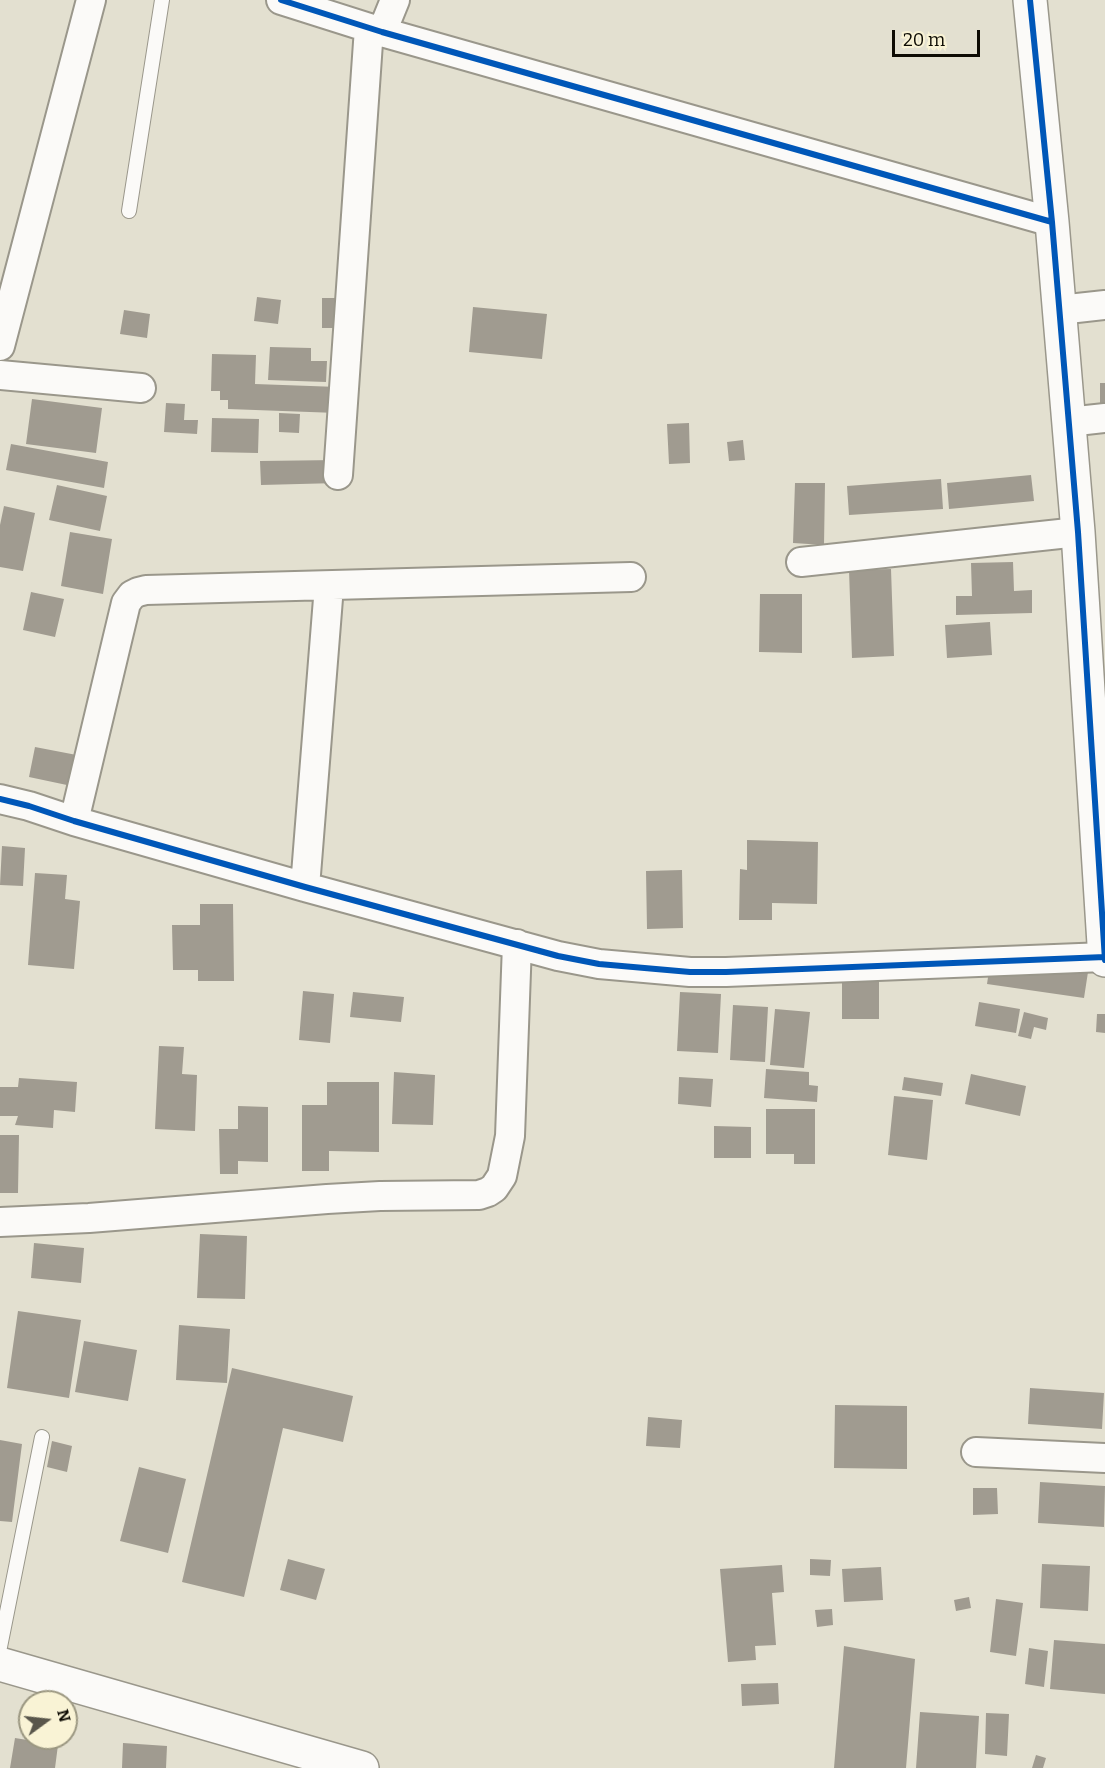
<!DOCTYPE html>
<style>
body{margin:0}
#map{position:relative;width:1105px;height:1768px;overflow:hidden;background:#e3e0d0;font-family:Bitter,serif}
canvas{display:block}
.north{position:absolute;left:18px;top:1690px;width:60px;height:60px;box-sizing:border-box;background:#f9f3d5;border:2px solid #9b9781;border-radius:50%;rotate:75deg;font-size:16px;font-weight:700;line-height:24px;text-align:center;color:#0e0c04}
.north::after{content:'';display:block;margin:auto;width:21px;height:27px;background:#59564b;clip-path:polygon(50% 0,100% 100%,50% 72%,0 100%)}
.scale{position:absolute;left:892px;top:30px;width:88px;height:27px;box-sizing:border-box;border:3px solid #0e0c04;border-top:0;padding-left:8px;font-size:18px;line-height:21px;white-space:nowrap;color:#0e0c04;-webkit-text-stroke:4px #f9f3d5;paint-order:stroke}
</style>
<div id="map">
<canvas width="1105" height="1768"></canvas>
<div class="north">N</div>
<div class="scale">20 m</div>
</div>
<script>
const g = document.querySelector('canvas').getContext('2d');
g.lineJoin = 'round';
function paint(path, color) { g.fillStyle = color; g.fill(path, 'evenodd'); }
const shape = rows => new Path2D(rows.map(r => 'M' + r).join(''));
function stroke(path, color, width, dash) { g.strokeStyle = color; g.lineWidth = width; g.lineCap = dash ? 'butt' : 'round'; g.setLineDash(dash || []); g.stroke(path); }
paint(shape([
 [257,297,281,300,278,324,254,321],
 [322,298,348,298,348,328,322,328],
 [473,307,547,314,542,359,469,352],
 [124,310,150,314,147,338,120,334],
 [270,347,311,348,311,361,327,361,326,382,268,380],
 [212,354,256,355,255,384,338,387,337,413,228,409,228,400,220,400,220,391,211,391],
 [1100,383,1105,383,1105,405,1100,405],
 [32,399,102,408,96,453,26,444],
 [166,403,185,404,184,420,198,420,197,434,164,432],
 [279,413,300,414,299,433,279,432],
 [212,418,259,419,258,453,211,452],
 [689,423,690,463,669,464,667,424],
 [743,440,745,460,729,461,727,442],
 [11,444,108,462,104,488,6,470],
 [337,460,338,483,261,485,260,461],
 [1031,475,1034,501,949,509,947,483],
 [941,479,943,509,849,515,847,486],
 [795,483,825,483,824,545,793,543],
 [57,485,107,496,100,531,49,520],
 [4,506,35,513,23,571,0,567,0,525],
 [70,532,112,539,103,594,61,586],
 [1013,562,1014,591,1032,590,1032,613,956,615,956,596,972,596,971,563],
 [891,569,894,656,852,658,849,570],
 [31,592,64,599,55,637,23,630],
 [760,594,802,594,802,653,759,652],
 [990,622,992,655,947,658,945,625],
 [35,747,87,757,81,788,29,777],
 [747,840,818,842,817,904,772,903,772,920,739,920,740,869,747,870],
 [2,846,25,848,23,886,0,885],
 [682,870,683,928,647,929,646,871],
 [35,873,67,875,65,899,80,901,74,969,28,965],
 [200,904,233,904,234,981,198,981,198,970,173,970,172,925,200,925],
 [1015,961,1088,972,1084,998,987,984,990,964],
 [842,978,879,978,879,1019,842,1019],
 [303,991,334,994,330,1043,299,1040],
 [353,992,404,997,401,1022,350,1017],
 [680,992,721,994,718,1053,677,1051],
 [979,1002,1020,1009,1016,1033,975,1026],
 [733,1005,768,1007,765,1062,730,1060],
 [775,1009,810,1012,804,1068,770,1065],
 [1024,1012,1048,1018,1046,1030,1034,1027,1031,1039,1018,1036],
 [1097,1014,1105,1014,1105,1033,1096,1032],
 [159,1046,184,1047,182,1074,197,1075,195,1131,155,1129],
 [766,1069,809,1072,809,1085,818,1086,817,1102,764,1098],
 [394,1072,435,1075,433,1125,392,1124],
 [971,1074,1026,1086,1020,1116,965,1104],
 [679,1077,713,1079,711,1107,678,1104],
 [904,1077,943,1083,941,1096,902,1090],
 [19,1078,77,1082,75,1112,54,1110,53,1128,15,1125,18,1116,0,1116,0,1087,18,1087],
 [327,1082,379,1082,379,1152,329,1151,329,1171,302,1171,302,1105,327,1105],
 [894,1096,933,1100,927,1160,888,1155],
 [238,1106,268,1107,268,1162,238,1161,238,1174,220,1174,219,1129,238,1129],
 [766,1109,815,1109,815,1164,794,1164,794,1154,766,1154],
 [714,1126,751,1127,751,1158,714,1158],
 [0,1135,19,1135,18,1193,0,1193],
 [200,1234,247,1236,245,1299,197,1298],
 [34,1243,84,1248,81,1283,31,1278],
 [18,1311,81,1320,69,1398,7,1388],
 [179,1325,230,1329,227,1383,176,1380],
 [84,1341,137,1350,128,1401,75,1392],
 [232,1368,353,1396,343,1442,283,1428,244,1597,182,1582],
 [1030,1388,1104,1393,1102,1429,1028,1424],
 [835,1405,907,1406,907,1469,834,1468],
 [648,1417,682,1420,680,1448,646,1446],
 [0,1440,22,1444,12,1522,0,1521],
 [52,1441,72,1446,67,1472,47,1467],
 [139,1467,186,1479,168,1553,120,1541],
 [1040,1482,1105,1486,1104,1527,1038,1523],
 [973,1488,997,1488,998,1514,973,1515],
 [288,1559,325,1569,316,1600,280,1590],
 [810,1559,831,1560,830,1576,810,1575],
 [1042,1564,1090,1566,1088,1611,1040,1608],
 [782,1565,784,1592,772,1593,776,1645,755,1646,756,1660,728,1662,720,1569],
 [881,1567,883,1600,844,1602,842,1569],
 [969,1597,971,1608,956,1611,954,1600],
 [996,1599,1023,1603,1016,1656,990,1652],
 [832,1609,833,1625,817,1627,815,1610],
 [1054,1640,1105,1644,1105,1694,1050,1689],
 [844,1646,915,1659,906,1768,834,1768],
 [1029,1648,1048,1651,1044,1687,1025,1684],
 [778,1683,779,1704,742,1706,741,1684],
 [920,1712,979,1716,976,1768,916,1768],
 [986,1713,1009,1714,1007,1756,985,1754],
 [15,1738,58,1745,55,1768,10,1768],
 [123,1743,167,1746,166,1768,122,1768],
 [1036,1755,1046,1758,1043,1768,1032,1768]
]), '#a09b90');
const lane = shape([
 [129,211,162,0],
 [0,1647,42,1437]
]);
const street = shape([
 [281,0,382,32,1052,222],
 [382,32,395,0],
 [1059,310,1105,305],
 [0,346,91,0],
 [0,375,141,388],
 [1068,422,1105,418],
 [338,475,369,28],
 [801,562,1078,532],
 [0,799,29,806,74,821,305,887,558,956,599,964,690,972,726,972,1105,957],
 [74,821,126,603,132,595,138,592,146,590,631,577],
 [305,887,329,586],
 [0,1222,89,1218,327,1199,380,1196,479,1195,488,1192,494,1188,502,1176,510,1136,517,944],
 [976,1452,1105,1458]
]);
const secondary = shape([
 [1030,0,1052,222,1078,532,1105,960],
 [0,1664,362,1768]
]);
stroke(lane, '#9a978b', 16);
stroke(street, '#9a978b', 32);
stroke(secondary, '#9a978b', 36);
stroke(lane, '#fbfaf8', 14);
stroke(street, '#fbfaf8', 28);
stroke(secondary, '#fbfaf8', 33);
stroke(shape([
 [281,0,382,32,1052,222],
 [1030,0,1052,222,1078,532,1105,960],
 [0,799,29,806,74,821,305,887,558,956,599,964,690,972,726,972,1105,957]
]), '#0057b8', 6);
</script>
